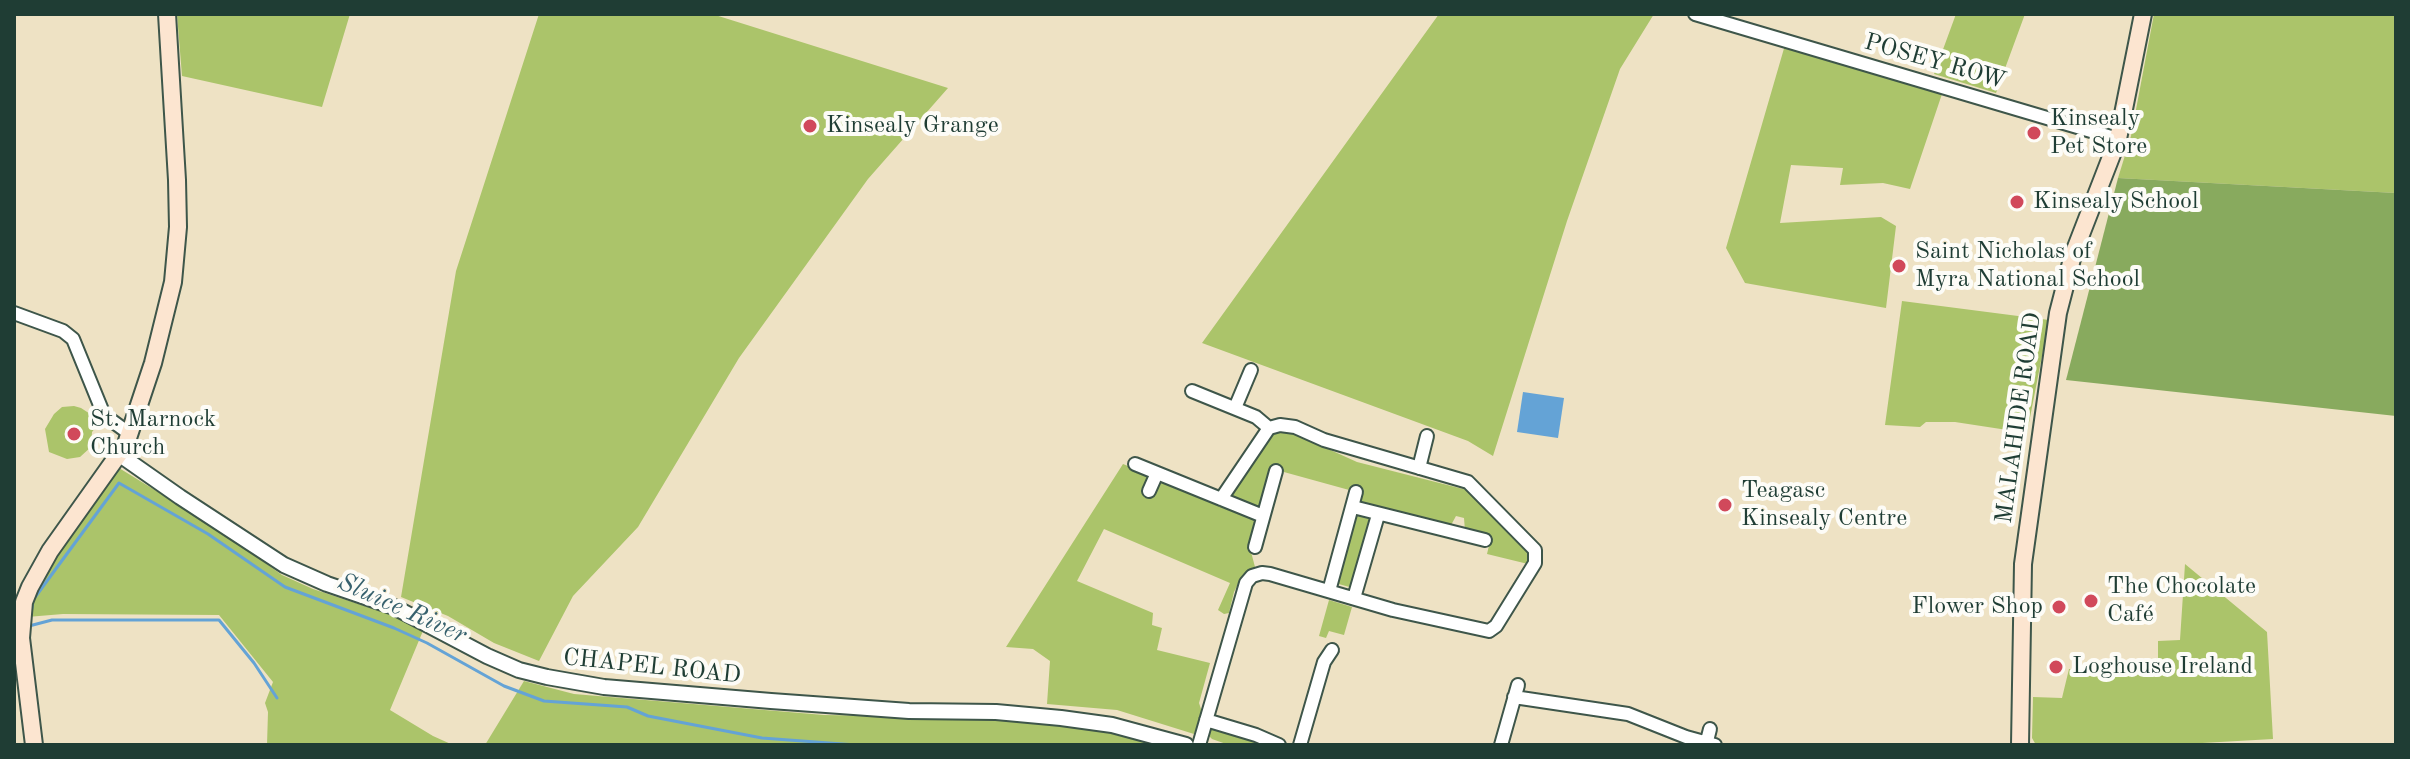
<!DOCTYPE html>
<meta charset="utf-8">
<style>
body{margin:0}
#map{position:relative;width:2410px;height:759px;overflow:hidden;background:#eee2c4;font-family:"Old Standard TT",serif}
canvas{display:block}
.frame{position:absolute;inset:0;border:16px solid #1f3d34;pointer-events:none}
</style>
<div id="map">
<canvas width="2410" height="759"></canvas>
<div class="frame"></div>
</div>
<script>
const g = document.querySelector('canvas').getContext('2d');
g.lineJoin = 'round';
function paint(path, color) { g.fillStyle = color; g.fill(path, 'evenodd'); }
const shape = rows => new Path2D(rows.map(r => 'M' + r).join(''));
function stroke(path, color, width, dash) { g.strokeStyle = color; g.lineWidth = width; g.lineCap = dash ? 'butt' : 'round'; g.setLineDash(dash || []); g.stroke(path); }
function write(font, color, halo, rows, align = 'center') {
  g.font = font + ' "Old Standard TT",serif'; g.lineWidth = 8; g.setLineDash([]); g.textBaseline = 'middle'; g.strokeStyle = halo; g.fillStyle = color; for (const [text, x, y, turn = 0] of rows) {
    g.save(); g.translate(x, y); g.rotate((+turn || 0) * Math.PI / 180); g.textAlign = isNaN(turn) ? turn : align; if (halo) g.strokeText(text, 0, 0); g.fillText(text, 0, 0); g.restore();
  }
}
paint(shape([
 [177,14,350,14,322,107,182,76],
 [539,14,712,14,948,88,868,179,739,358,638,527,573,596,539,661,494,643,448,616,401,597,456,271],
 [1439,14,1654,14,1620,69,1567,221,1493,456,1468,441,1202,343],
 [1956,14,2025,14,1996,93,1934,74],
 [2154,14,2396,14,2396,193,2118,178,2131,136],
 [1785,45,1943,91,1910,189,1883,183,1840,185,1843,168,1791,165,1780,223,1881,217,1896,226,1886,308,1745,283,1726,248],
 [1902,301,2049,320,2027,433,1955,422,1926,422,1920,427,1885,425],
 [74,406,81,408,101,421,92,432,91,447,80,457,67,459,49,452,45,429,54,414,62,407],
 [1281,431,1295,434,1357,462,1467,490,1476,496,1507,531,1531,551,1528,564,1487,554,1491,537,1465,531,1464,518,1456,516,1450,527,1363,504,1358,499,1360,493,1273,469,1260,510,1232,500,1229,495,1269,436],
 [1123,464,1143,472,1157,483,1162,480,1256,521,1250,548,1255,567,1240,580,1234,592,1229,613,1224,614,1218,610,1230,583,1104,529,1077,581,1153,613,1152,625,1162,628,1157,650,1210,663,1199,703,1202,712,1194,734,1117,710,1047,704,1050,661,1033,649,1006,647],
 [119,468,218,529,282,575,313,589,425,626,390,710,433,736,453,745,267,745,268,712,265,703,273,682,219,615,63,614,27,617,34,589,111,472],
 [1359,513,1372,519,1353,588,1335,583,1356,514],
 [2185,564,2267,632,2273,739,2167,745,2036,745,2032,738,2033,697,2062,698,2069,669,2158,671,2158,641,2180,640],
 [1329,600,1352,607,1344,635,1329,631,1326,638,1319,636],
 [524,681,574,694,824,715,997,718,1061,723,1112,731,1163,745,485,745],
 [1212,728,1270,745,1229,745,1212,739,1208,735]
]), '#abc46a');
paint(shape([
 [2118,178,2396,193,2396,416,2066,380]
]), '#88aa5e');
paint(shape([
 [1523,392,1564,398,1558,438,1517,432]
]), '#64a3d6');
stroke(shape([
 [31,614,33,600,119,483,208,534,285,587,394,628,427,643,504,686,544,701,627,707,648,716,762,738,856,745],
 [29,626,52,620,219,620,254,663,277,698]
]), '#64a3d6', 3);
const minor = shape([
 [1695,14,2118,139],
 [14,313,63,331,73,339,104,415,130,434],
 [1192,391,1256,417,1269,428],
 [1235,408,1251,370],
 [1135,464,1263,516],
 [1419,468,1427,436],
 [1149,491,1157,473],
 [1221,499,1269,428],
 [1353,507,1485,540],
 [1255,547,1276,471],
 [1329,591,1356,492],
 [1354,598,1378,515],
 [1514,697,1628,714,1686,737,1715,745],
 [1206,720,1256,735,1279,745],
 [1199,745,1246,583,1252,576,1262,573,1270,574,1393,610,1489,631,1496,626,1535,563,1535,550,1468,482,1324,440,1295,427,1280,425,1269,428],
 [1300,745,1324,662,1332,650],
 [1501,745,1518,685],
 [1706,745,1710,729]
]);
const tertiary = shape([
 [120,455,180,497,284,565,327,584,394,607,487,656,519,670,547,677,604,687,771,701,909,711,996,712,1061,718,1112,725,1186,745]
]);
const secondary = shape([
 [34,745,21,638,24,602,30,587,50,551,126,444,153,363,173,282,178,227,177,180,167,14],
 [2020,745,2023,564,2058,313,2073,255,2118,139,2143,14]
]);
stroke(minor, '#3e564a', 16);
stroke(tertiary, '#3e564a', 18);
stroke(secondary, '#3e564a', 20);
stroke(minor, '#fff', 12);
stroke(tertiary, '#fff', 14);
stroke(secondary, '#fce5d0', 16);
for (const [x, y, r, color] of [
 [810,126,8,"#d1495b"],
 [2034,133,8,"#d1495b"],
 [2017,202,8,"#d1495b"],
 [1899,266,8,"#d1495b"],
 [74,434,8,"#d1495b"],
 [1725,505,8,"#d1495b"],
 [2091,601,8,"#d1495b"],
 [2059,607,8,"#d1495b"],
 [2056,667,8,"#d1495b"]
]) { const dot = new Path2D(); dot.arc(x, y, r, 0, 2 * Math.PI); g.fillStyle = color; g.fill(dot); stroke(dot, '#fdfcf7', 3); }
write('24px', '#1f3d34', '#fdfcf7', [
 ["POSEY ROW",1935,62,16],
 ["MALAHIDE ROAD",2019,418,-82],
 ["CHAPEL ROAD",652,667,6]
]);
write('24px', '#1f3d34', '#fdfcf7', [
 ["Kinsealy",2050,119],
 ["Pet Store",2050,147],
 ["Kinsealy Grange",826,126],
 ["Kinsealy School",2033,202],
 ["Saint Nicholas of",1915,252],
 ["Myra National School",1915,280],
 ["St. Marnock",90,420],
 ["Church",90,448],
 ["Teagasc",1741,491],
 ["Kinsealy Centre",1741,519],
 ["The Chocolate",2107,587],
 ["Café",2107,615],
 ["Flower Shop",2043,607,"right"],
 ["Loghouse Ireland",2072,667]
], 'left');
write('italic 26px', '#37616d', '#fdfcf7', [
 ["Sluice River",402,609,24]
]);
</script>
